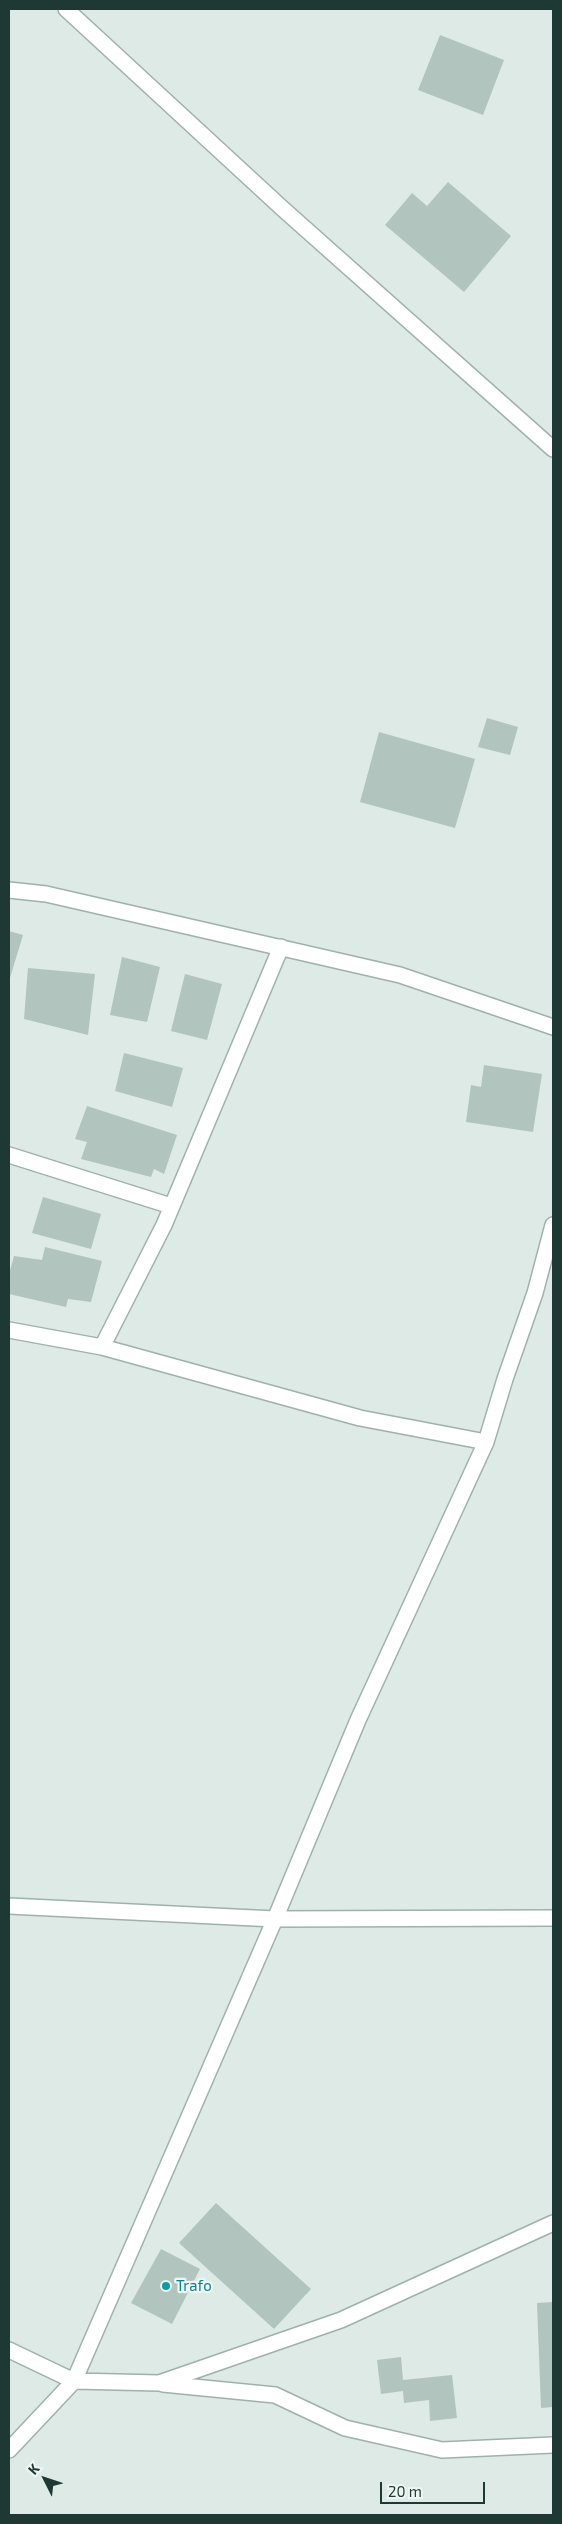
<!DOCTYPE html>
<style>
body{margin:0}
#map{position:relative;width:562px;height:2524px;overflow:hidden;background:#ddeae5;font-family:"Exo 2",sans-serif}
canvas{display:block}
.frame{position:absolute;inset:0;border:10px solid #1e3934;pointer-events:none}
.north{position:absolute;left:20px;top:2454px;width:50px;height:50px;-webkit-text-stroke:4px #edf6f2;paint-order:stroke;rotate:311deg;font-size:14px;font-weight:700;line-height:20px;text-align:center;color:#1e3934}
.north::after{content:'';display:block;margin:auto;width:18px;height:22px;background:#1e3934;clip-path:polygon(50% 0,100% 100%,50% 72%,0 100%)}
.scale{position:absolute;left:380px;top:2482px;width:105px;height:22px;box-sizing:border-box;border:2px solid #1e3934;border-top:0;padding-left:6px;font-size:15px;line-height:18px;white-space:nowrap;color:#1e3934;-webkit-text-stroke:4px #edf6f2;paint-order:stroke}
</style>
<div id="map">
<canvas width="562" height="2524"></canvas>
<div class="frame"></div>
<div class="north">K</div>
<div class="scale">20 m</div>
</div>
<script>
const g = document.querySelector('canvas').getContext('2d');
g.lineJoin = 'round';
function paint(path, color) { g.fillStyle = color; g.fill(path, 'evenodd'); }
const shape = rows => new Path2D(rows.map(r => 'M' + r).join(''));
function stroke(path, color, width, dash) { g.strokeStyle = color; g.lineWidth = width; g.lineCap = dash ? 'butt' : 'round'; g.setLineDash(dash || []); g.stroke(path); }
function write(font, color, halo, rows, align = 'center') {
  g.font = font + ' "Exo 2",sans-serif'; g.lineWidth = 4.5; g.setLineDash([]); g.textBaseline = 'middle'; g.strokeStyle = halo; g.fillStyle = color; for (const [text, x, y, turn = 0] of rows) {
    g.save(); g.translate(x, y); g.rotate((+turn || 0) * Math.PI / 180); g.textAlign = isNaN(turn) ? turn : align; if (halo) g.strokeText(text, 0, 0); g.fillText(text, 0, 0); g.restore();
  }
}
paint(shape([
 [440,35,504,60,483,115,418,90],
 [448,182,511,236,464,292,385,225,412,193,427,206],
 [487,718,518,727,510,755,478,747],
 [379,732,475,759,455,828,360,802],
 [9,931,23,935,9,981],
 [122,957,160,967,147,1022,110,1015],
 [28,968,95,974,88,1035,24,1019],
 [185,974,222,984,207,1040,171,1031],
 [124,1053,183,1068,172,1107,115,1091],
 [484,1065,542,1074,533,1132,466,1122,471,1085,481,1087],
 [87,1106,177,1135,164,1174,154,1169,151,1177,81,1159,87,1142,75,1139],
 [43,1197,101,1214,91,1249,32,1233],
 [45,1247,102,1261,91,1302,68,1299,66,1307,9,1294,9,1274,14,1256,42,1260],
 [216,2203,311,2289,274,2329,179,2243],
 [161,2249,200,2269,172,2324,131,2303],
 [553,2302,553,2407,541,2408,537,2303],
 [401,2357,403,2380,452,2375,457,2418,430,2421,429,2400,404,2403,403,2391,381,2394,377,2360]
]), '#b2c4be');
const minor = shape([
 [66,9,283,209,553,449],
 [9,890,46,894,400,975,553,1027],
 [9,1155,171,1206],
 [9,1330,102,1347,360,1418,486,1442],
 [102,1347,164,1225,281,947],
 [9,1906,275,1919,553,1918],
 [9,2350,74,2381,275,1919,358,1720,486,1442,505,1379,535,1293,553,1225],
 [163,2384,275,2395,345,2428,442,2450,553,2445],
 [9,2450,74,2381,159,2383,341,2320,553,2223]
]);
stroke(minor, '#a0b1ac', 18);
stroke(minor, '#fff', 15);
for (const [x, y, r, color] of [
 [166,2286,5,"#0f9aa8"]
]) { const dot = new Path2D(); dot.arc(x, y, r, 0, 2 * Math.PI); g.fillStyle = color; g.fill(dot); stroke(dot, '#edf6f2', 2); }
write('15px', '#0d838f', '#edf6f2', [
 ["Trafo",176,2286]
], 'left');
</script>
